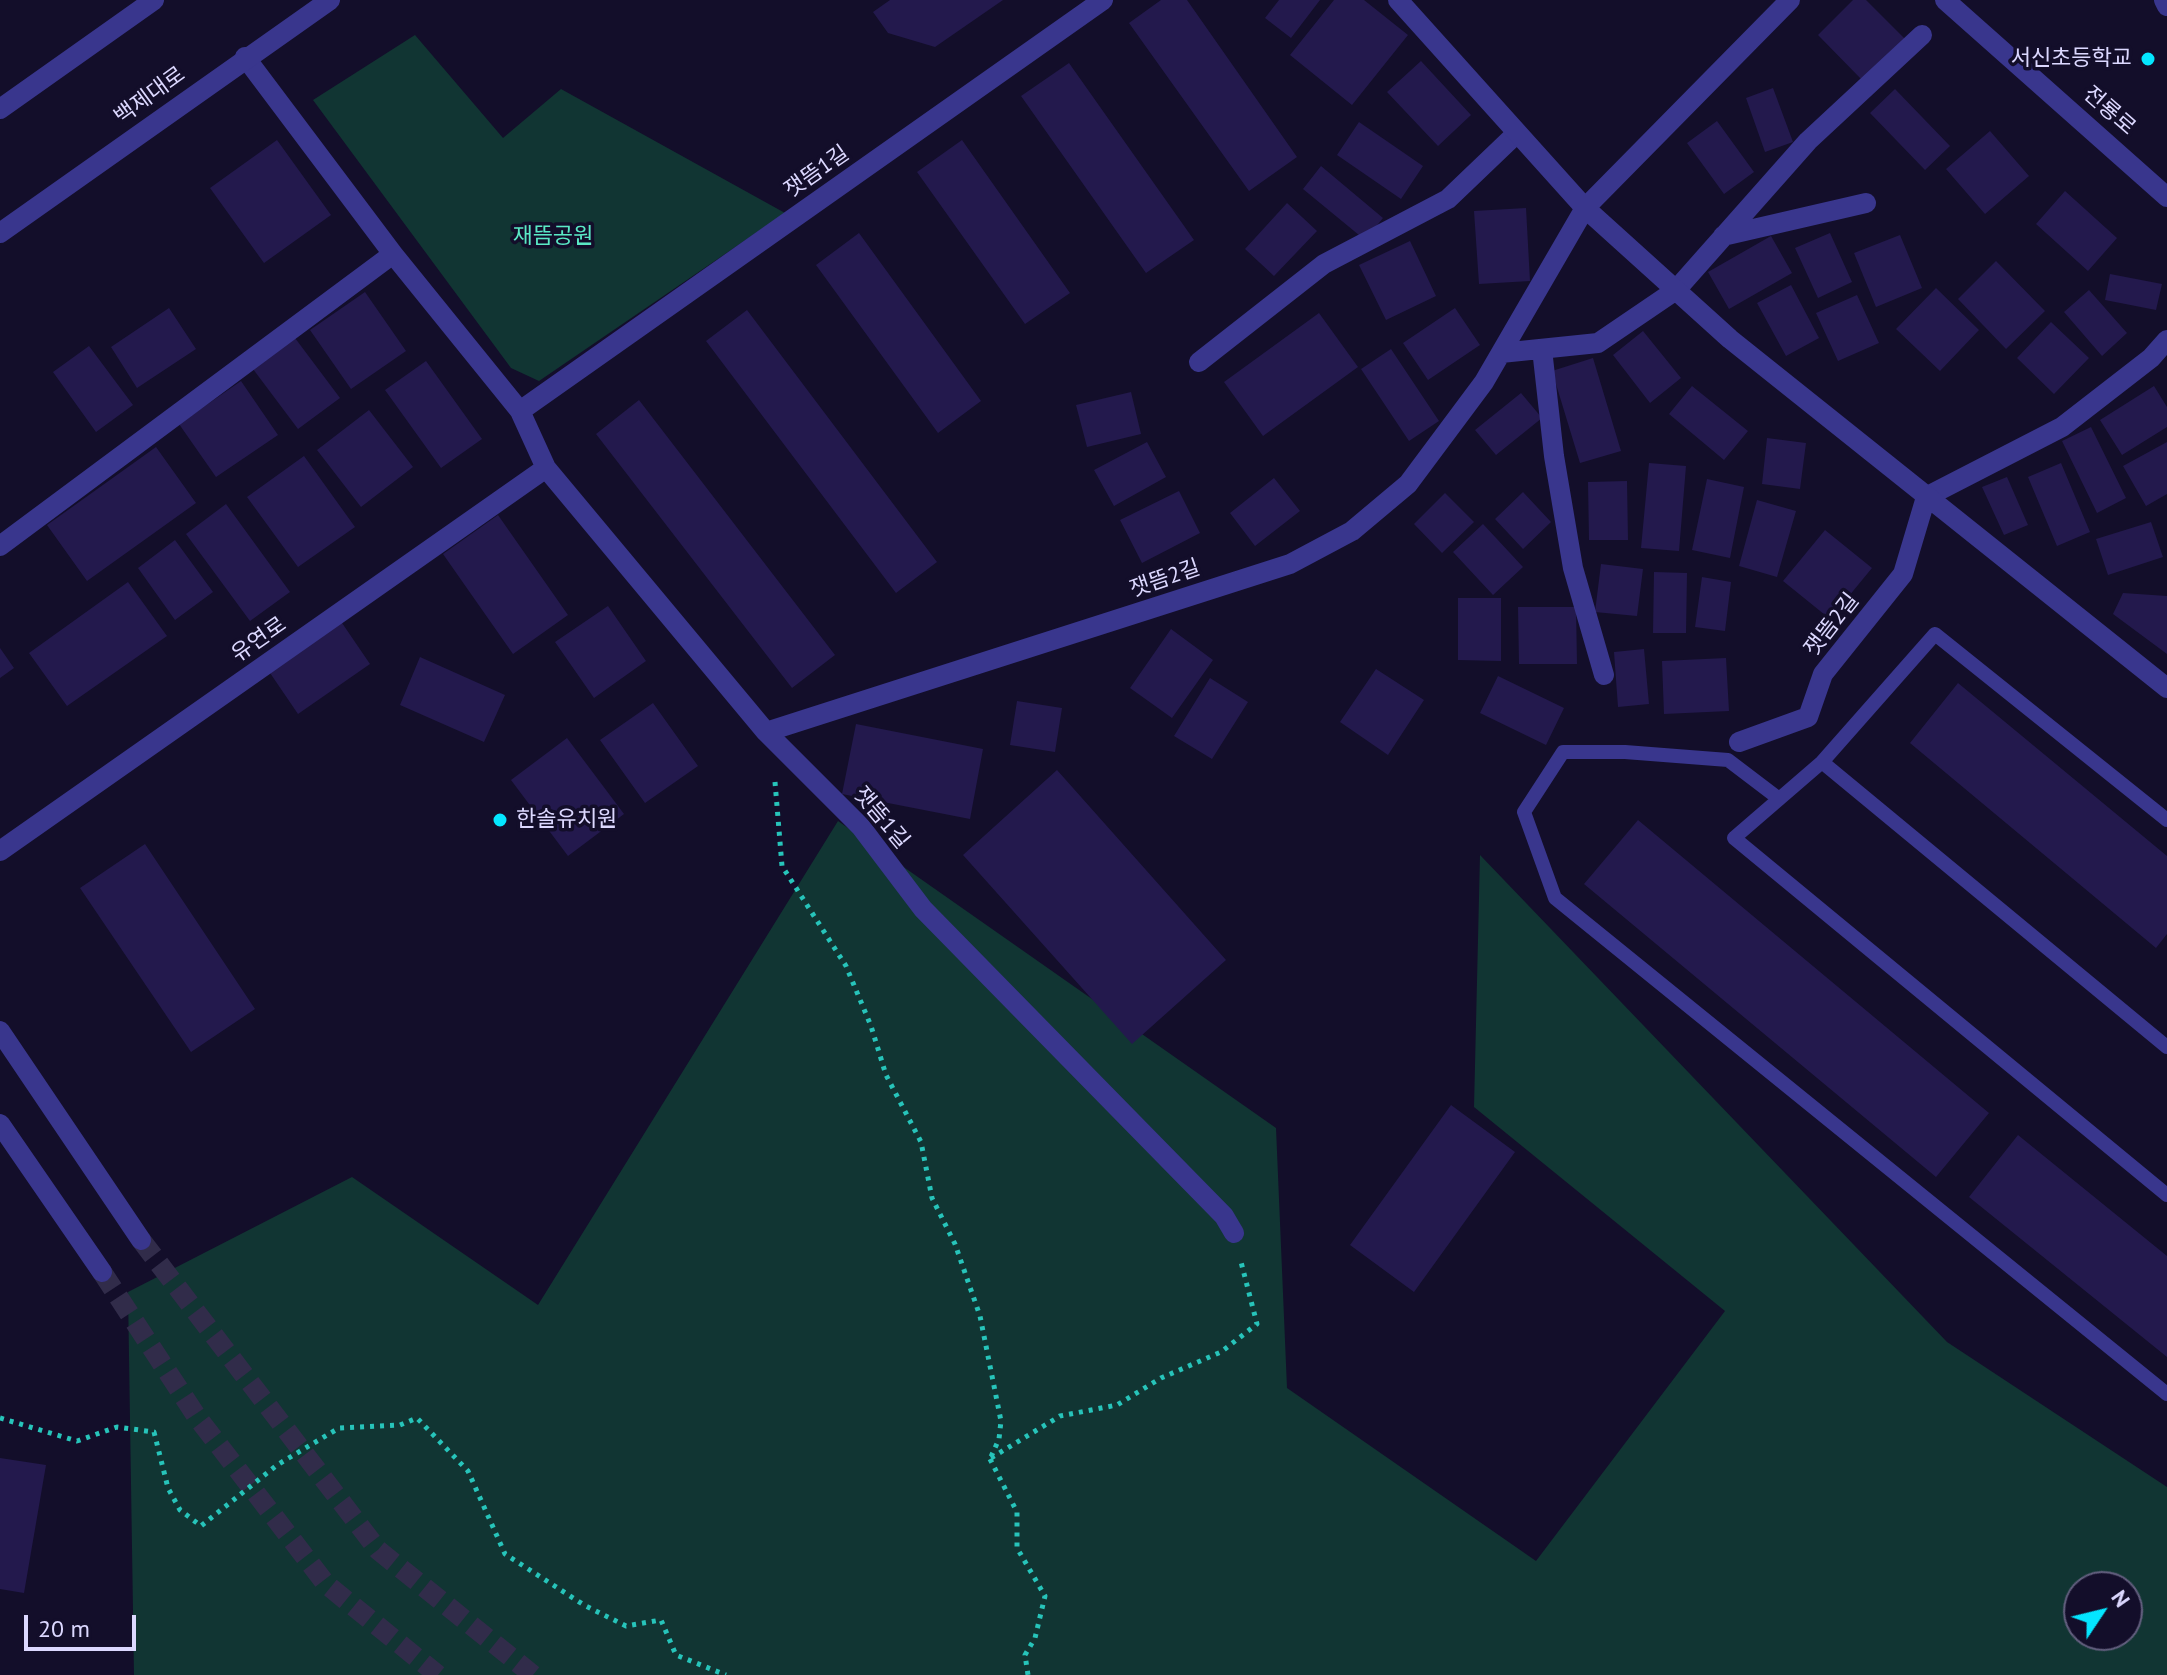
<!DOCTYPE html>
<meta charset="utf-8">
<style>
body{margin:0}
#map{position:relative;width:2167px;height:1675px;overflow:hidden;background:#130e2a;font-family:"PT Sans",sans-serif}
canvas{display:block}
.north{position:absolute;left:2063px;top:1571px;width:80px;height:80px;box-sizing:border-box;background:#130e2a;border:2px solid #635f7f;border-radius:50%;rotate:55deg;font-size:22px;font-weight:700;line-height:32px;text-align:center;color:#dcd8ff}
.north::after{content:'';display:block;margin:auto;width:28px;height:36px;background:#04e6ff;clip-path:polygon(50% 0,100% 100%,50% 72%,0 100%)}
.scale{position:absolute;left:24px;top:1615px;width:112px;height:36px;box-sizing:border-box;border:4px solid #dcd8ff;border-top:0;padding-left:10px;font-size:24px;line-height:28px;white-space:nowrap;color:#dcd8ff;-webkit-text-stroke:6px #130e2a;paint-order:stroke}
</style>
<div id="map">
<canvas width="2167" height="1675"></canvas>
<div class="north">N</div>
<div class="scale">20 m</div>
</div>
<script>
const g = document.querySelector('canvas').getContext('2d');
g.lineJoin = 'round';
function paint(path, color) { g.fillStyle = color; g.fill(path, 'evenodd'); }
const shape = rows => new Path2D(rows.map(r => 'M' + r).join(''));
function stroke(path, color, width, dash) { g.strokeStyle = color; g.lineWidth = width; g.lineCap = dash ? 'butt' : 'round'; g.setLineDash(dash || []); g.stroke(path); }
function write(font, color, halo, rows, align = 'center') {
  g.font = font + ' "PT Sans","Noto Sans KR",sans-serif'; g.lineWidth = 7; g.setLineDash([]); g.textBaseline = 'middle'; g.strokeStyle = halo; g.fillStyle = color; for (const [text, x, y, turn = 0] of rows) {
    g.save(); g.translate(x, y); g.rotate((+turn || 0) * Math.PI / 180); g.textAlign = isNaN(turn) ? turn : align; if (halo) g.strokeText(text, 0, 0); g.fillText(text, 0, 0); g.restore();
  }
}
paint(shape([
 [415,35,503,138,561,89,785,213,539,381,511,368,313,100],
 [838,821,1276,1128,1287,1388,1536,1561,1725,1311,1474,1107,1480,855,1947,1342,2167,1487,2167,1675,134,1675,128,1292,352,1177,538,1305],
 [2079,1587,2127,1587,2127,1635,2079,1635]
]), '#113533');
paint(shape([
 [890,0,1003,0,935,47,888,33,873,12],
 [1161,0,1187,0,1297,157,1249,191,1129,23],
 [1279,0,1320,0,1291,38,1265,18],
 [1334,0,1364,0,1408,35,1352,105,1290,55],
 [1853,0,1866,0,1905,39,1863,81,1818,35],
 [1421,61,1471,115,1438,146,1387,92],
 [1069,63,1194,240,1146,273,1021,96],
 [1773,88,1793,142,1765,152,1746,98],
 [1895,89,1950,146,1925,170,1870,113],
 [1717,121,1754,172,1724,194,1687,143],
 [1359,122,1423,166,1401,199,1337,155],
 [1990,131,2029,176,1985,214,1946,169],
 [277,140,331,215,264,263,210,188],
 [962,140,1070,293,1025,324,917,172],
 [1321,166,1383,218,1365,240,1303,189],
 [2065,191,2117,238,2088,271,2036,224],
 [1287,203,1317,231,1274,276,1245,249],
 [1526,208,1530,281,1479,284,1474,211],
 [859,233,981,401,938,433,816,265],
 [1830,233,1852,282,1818,298,1795,248],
 [1900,235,1922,288,1876,307,1854,253],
 [1771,236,1792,273,1729,309,1708,272],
 [1410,241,1436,296,1386,320,1359,265],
 [1996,261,2045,311,2006,349,1958,299],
 [2110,274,2162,284,2156,310,2105,300],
 [1791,285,1819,338,1786,356,1757,303],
 [1936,288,1979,330,1940,371,1896,329],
 [2089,290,2127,333,2102,356,2064,312],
 [365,292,406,351,351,389,310,330],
 [1857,295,1879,343,1838,361,1816,313],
 [169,308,196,349,137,388,111,347],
 [1455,308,1480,345,1428,380,1403,343],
 [747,310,937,562,896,593,706,341],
 [1319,313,1358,367,1263,436,1224,382],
 [2051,322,2089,358,2054,394,2017,358],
 [1643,331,1681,378,1650,403,1613,355],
 [295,338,340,398,298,429,253,369],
 [89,346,133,405,96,432,53,372],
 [1391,349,1439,421,1409,441,1361,369],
 [1593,358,1621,451,1580,463,1552,371],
 [426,361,482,439,441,468,385,390],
 [241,381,278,435,216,477,179,424],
 [1692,386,1748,431,1724,460,1669,414],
 [2154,386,2167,407,2167,427,2122,455,2100,420],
 [1131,392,1141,434,1087,447,1076,405],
 [1521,393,1542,418,1496,455,1475,430],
 [639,400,835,655,792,688,596,434],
 [369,410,413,467,361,507,317,450],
 [2091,427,2126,498,2097,513,2062,441],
 [1767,438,1806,443,1800,489,1762,484],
 [1147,442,1166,477,1114,506,1094,470],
 [2167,442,2167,494,2146,506,2123,466],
 [156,447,196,503,87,581,47,525],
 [304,456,355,527,298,567,247,497],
 [1649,463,1686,466,1679,551,1641,548],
 [2061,463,2090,532,2057,546,2028,477],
 [2007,477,2028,525,2004,535,1982,487],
 [1274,478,1300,511,1255,546,1230,513],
 [1707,479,1744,487,1730,558,1692,550],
 [1627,481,1628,540,1589,540,1588,482],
 [1179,491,1200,533,1142,563,1120,520],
 [1523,492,1551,522,1523,549,1495,519],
 [1445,493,1474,522,1442,553,1414,524],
 [1757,500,1796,511,1777,577,1739,566],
 [226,504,290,592,250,621,186,534],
 [498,515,568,615,513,654,443,554],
 [2151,522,2163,557,2108,575,2096,539],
 [1483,524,1523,567,1493,595,1453,552],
 [1825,530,1872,568,1830,619,1783,581],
 [175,540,213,592,175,620,138,568],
 [1601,564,1643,569,1637,616,1595,612],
 [1654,572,1687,573,1686,633,1653,633],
 [1702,577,1731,582,1725,631,1695,627],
 [128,582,167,636,67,706,29,653],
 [2123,593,2167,596,2167,654,2113,614],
 [1458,598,1501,598,1501,661,1458,660],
 [608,606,646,661,594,698,555,642],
 [1518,607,1576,607,1577,664,1519,664],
 [340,620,370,664,298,714,268,670],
 [1171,629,1213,660,1172,718,1130,688],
 [0,648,14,668,0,678],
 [1644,649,1649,704,1618,707,1614,652],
 [420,657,505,695,484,742,400,705],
 [1726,658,1729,711,1664,714,1662,661],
 [1376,669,1424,700,1388,755,1340,722],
 [1498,676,1564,708,1546,745,1480,713],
 [1210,678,1248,702,1212,759,1174,736],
 [1958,683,2167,856,2167,934,2156,948,1910,743],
 [1017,701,1062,708,1055,752,1010,745],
 [653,703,698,766,645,803,600,740],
 [856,724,983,749,970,819,842,794],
 [567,738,624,814,568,856,511,780],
 [1057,770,1226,960,1132,1044,963,855],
 [1638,820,1989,1113,1936,1177,1584,884],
 [145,844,255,1009,191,1052,80,888],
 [1451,1105,1515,1152,1414,1292,1350,1245],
 [2018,1135,2167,1256,2167,1357,1969,1197],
 [0,1458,46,1465,24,1593,0,1589]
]), '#23194d');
stroke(shape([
 [141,1240,378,1550,533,1675],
 [102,1272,197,1417,326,1584,438,1675]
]), '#312c4a', 20, [20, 10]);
stroke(shape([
 [775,782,782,866,846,966,871,1026,886,1075,921,1142,932,1198,955,1244,980,1316,1001,1421,999,1439,990,1459],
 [0,1418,77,1441,117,1427,154,1432,168,1488,180,1510,201,1526,277,1465,339,1428,400,1425,417,1418,468,1471,505,1554,584,1605,626,1626,661,1620,676,1655,726,1675],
 [991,1458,1060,1416,1117,1405,1161,1378,1221,1352,1257,1324,1240,1258],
 [990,1459,1017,1512,1017,1548,1045,1596,1035,1638,1025,1655,1028,1675]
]), '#27c4ba', 5, [4, 6]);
stroke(shape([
 [1822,762,2167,1047],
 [1778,798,1728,760,1625,752,1563,752,1524,812,1555,898,2167,1394],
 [2167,820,1935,634,1822,762,1734,838,2167,1195]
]), '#39368d', 14);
stroke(shape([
 [1723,236,1866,203],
 [1676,290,1808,141,1922,35],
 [1199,362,1324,264,1448,199,1517,133],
 [1926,497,2062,427,2151,358,2167,340]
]), '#39368d', 20);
stroke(shape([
 [1398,0,1585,208,1730,339,2167,688],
 [2164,0,2167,6],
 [245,57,393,254,520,411,546,468,766,732,861,827,923,909,1224,1216,1234,1233],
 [1542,349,1554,456,1573,568,1604,675],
 [1501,353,1598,343,1676,290],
 [520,411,1103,0],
 [0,546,393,254],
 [766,732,1290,564,1352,531,1408,484,1484,382,1585,208,1790,0],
 [1739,742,1808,717,1823,674,1903,574,1926,497],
 [0,851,546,468]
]), '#39368d', 20);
stroke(shape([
 [1945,0,2167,197],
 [0,109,154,0],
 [0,233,330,0],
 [0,1031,141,1240],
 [0,1124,102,1272]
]), '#39368d', 20);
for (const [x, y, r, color] of [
 [2148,59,8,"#04e6ff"],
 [500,820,8,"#04e6ff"]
]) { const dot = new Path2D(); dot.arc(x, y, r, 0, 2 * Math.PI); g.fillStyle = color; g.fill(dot); stroke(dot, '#130e2a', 3); }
write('22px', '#dcd8ff', '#130e2a', [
 ["서신초등학교",2132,59],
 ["한솔유치원",516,820,"left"]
], 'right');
write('22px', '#dcd8ff', '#130e2a', [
 ["백제대로",150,96,-36],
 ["전룡로",2109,111,41],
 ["잿뜸1길",817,172,-35],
 ["잿뜸2길",1165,579,-19],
 ["잿뜸2길",1832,625,-52],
 ["유연로",259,640,-35],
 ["잿뜸1길",881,818,50]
]);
write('22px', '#5ae9c5', '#130e2a', [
 ["재뜸공원",553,237]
]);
</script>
